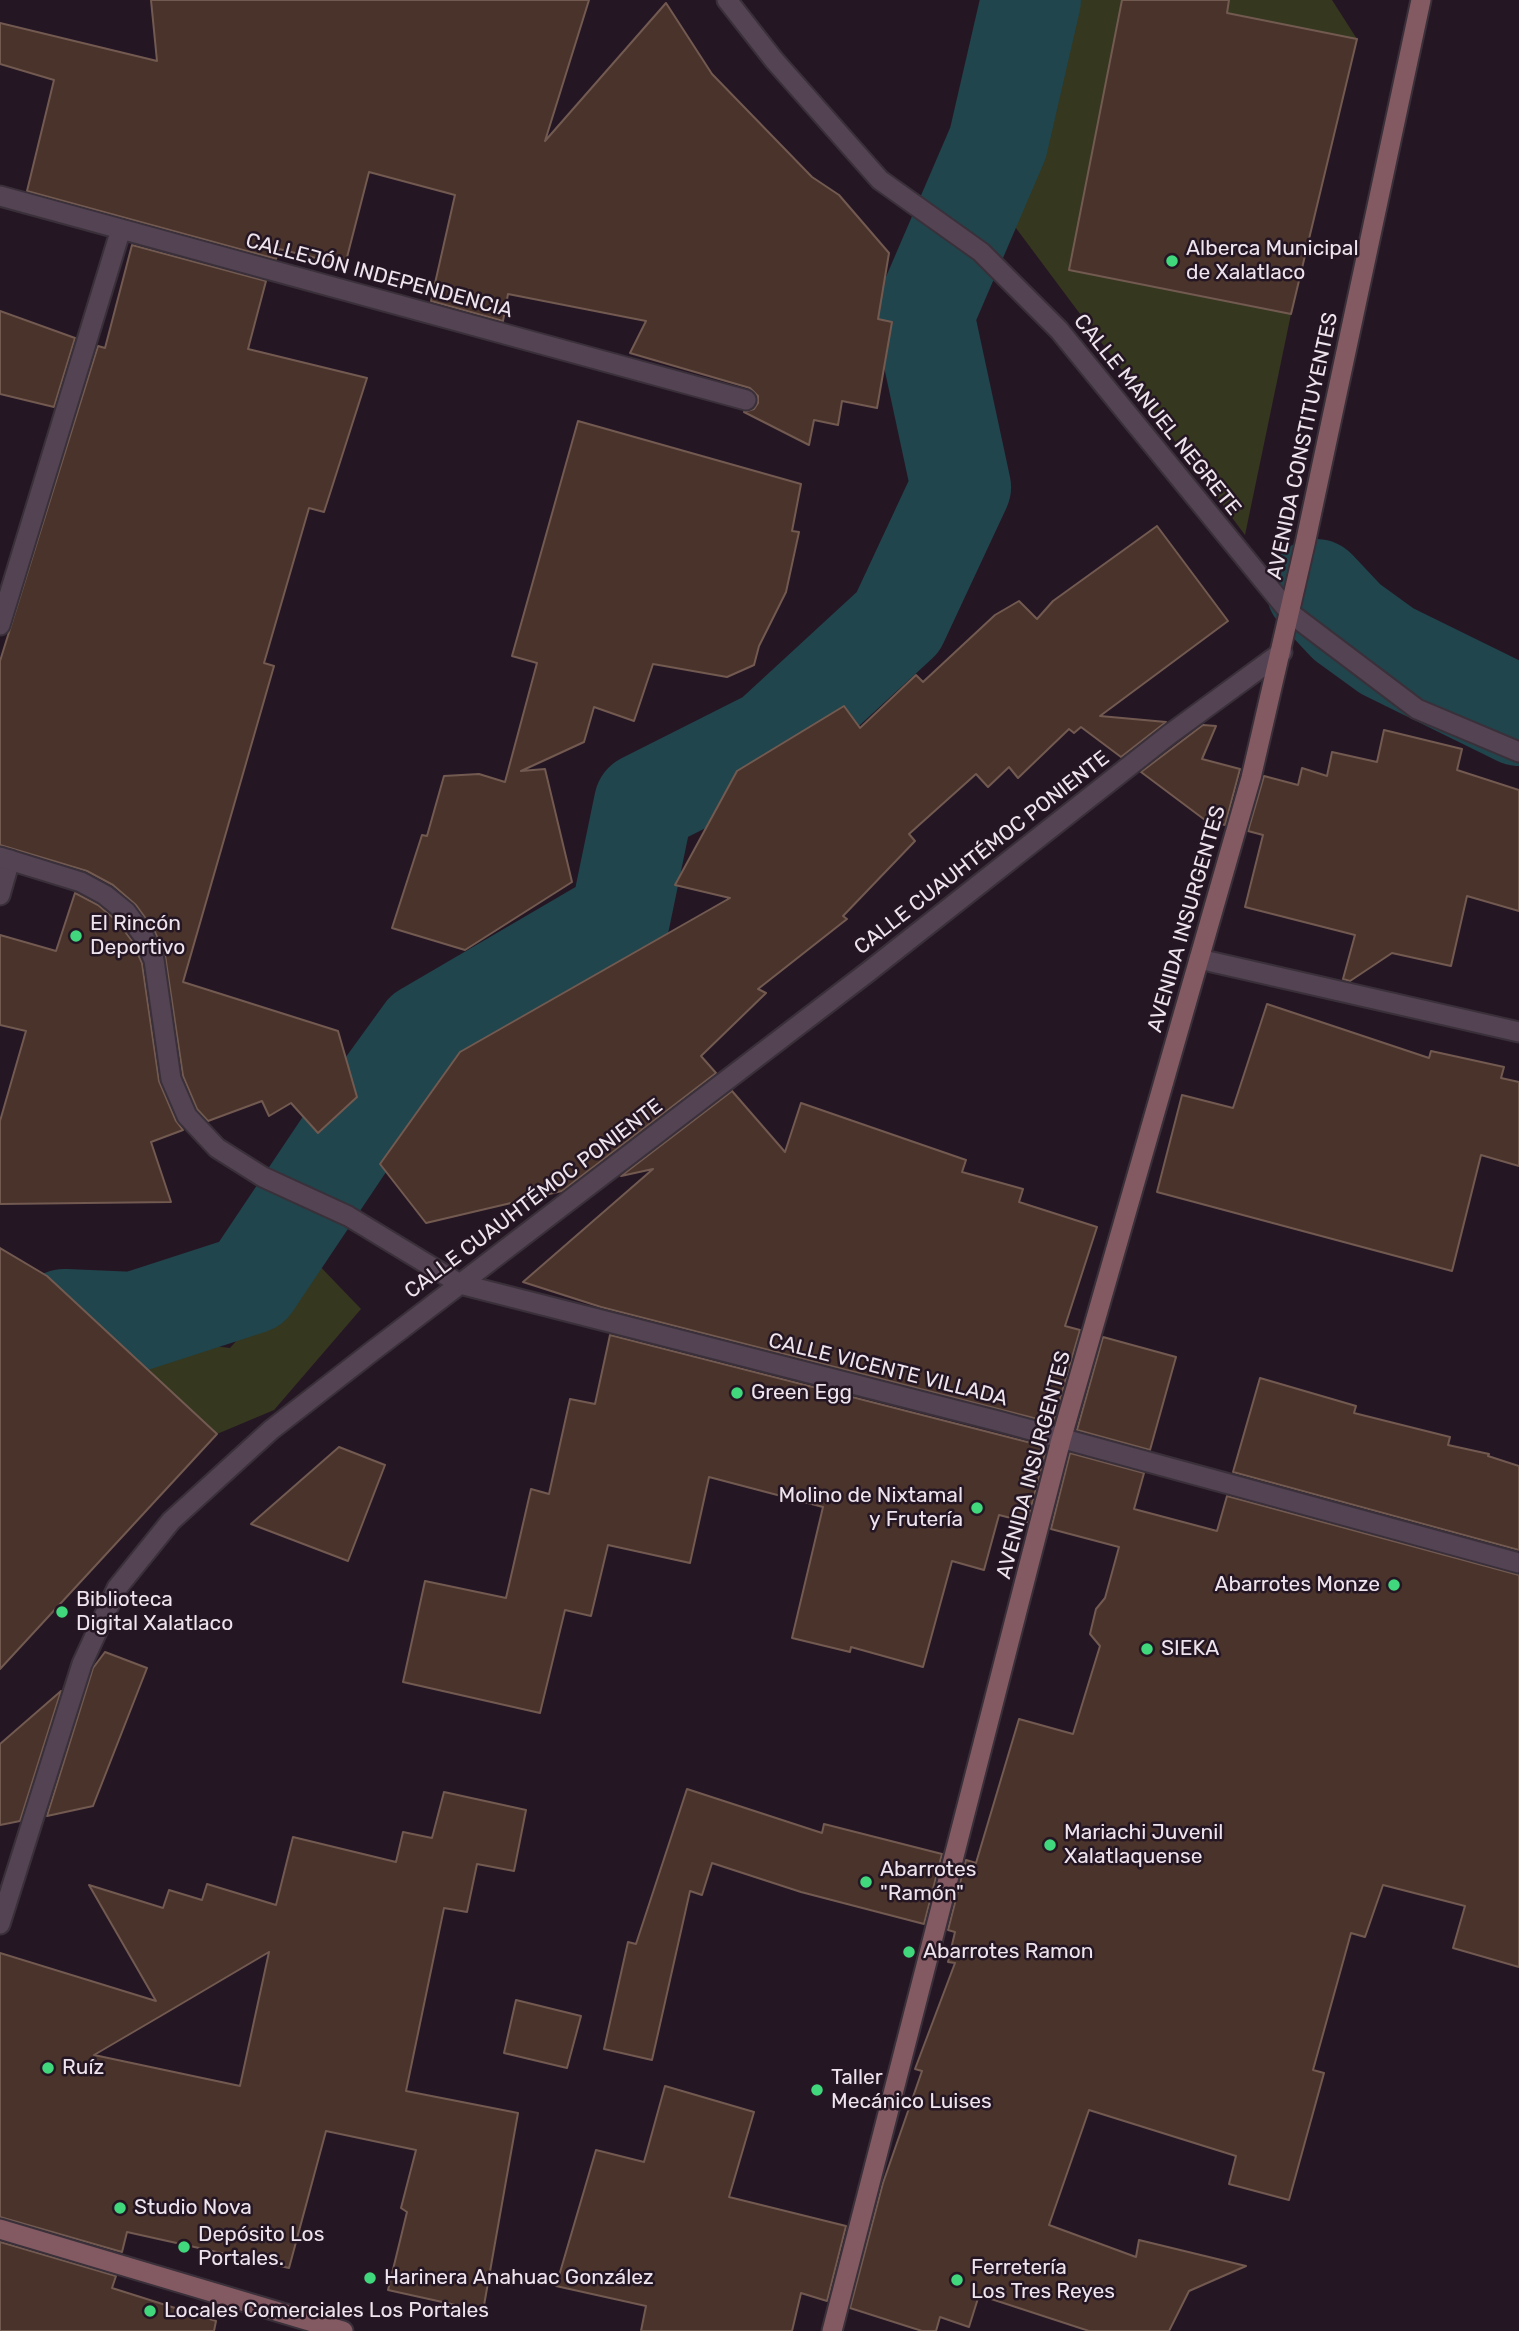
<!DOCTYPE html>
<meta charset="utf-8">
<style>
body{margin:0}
canvas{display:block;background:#251624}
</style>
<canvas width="1519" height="2331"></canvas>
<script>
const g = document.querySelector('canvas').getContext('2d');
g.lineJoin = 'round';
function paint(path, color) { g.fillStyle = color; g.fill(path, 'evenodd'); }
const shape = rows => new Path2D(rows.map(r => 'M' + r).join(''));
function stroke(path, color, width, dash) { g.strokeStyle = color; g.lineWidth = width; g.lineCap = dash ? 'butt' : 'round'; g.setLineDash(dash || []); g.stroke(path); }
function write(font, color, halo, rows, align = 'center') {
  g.font = font + ' Rubik,sans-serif'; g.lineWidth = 5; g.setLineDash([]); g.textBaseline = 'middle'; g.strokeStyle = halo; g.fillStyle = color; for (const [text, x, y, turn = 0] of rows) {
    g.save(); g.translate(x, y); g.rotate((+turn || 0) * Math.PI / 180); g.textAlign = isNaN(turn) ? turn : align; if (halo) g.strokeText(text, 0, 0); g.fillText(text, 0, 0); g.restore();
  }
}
paint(shape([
 [1080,0,1332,0,1357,39,1291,314,1245,535,1001,208],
 [311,1257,361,1309,274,1410,217,1434,73,1590,0,1436,69,1354,109,1333,230,1348]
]), '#35371f');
stroke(shape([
 [1316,589,1347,622,1387,651,1519,716],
 [0,1390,65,1319,134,1322,251,1284,346,1142,425,1033,620,919,644,803,771,739,898,622,961,487,924,315,998,143,1031,0]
]), '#20454c', 100);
const building = shape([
 [151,0,589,0,545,141,666,3,712,74,812,177,839,195,889,253,878,319,892,322,877,408,842,401,838,425,814,420,809,445,744,412,754,409,758,403,758,396,750,388,630,353,646,321,508,294,503,321,431,301,455,195,369,172,345,265,279,249,276,259,27,191,54,80,0,64,0,23,157,61,151,0],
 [1122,0,1229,0,1227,13,1357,39,1291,314,1069,270,1122,0],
 [132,245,266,281,248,349,367,378,324,512,309,508,264,663,274,666,183,982,338,1031,357,1097,318,1133,291,1103,269,1116,262,1101,208,1121,197,1109,183,1076,165,955,154,930,136,905,113,885,87,871,0,845,0,661,98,346,105,348,132,245],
 [0,311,75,338,54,407,0,394,0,311],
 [578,421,801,484,792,531,799,532,786,592,759,646,754,665,727,677,653,664,634,721,594,707,584,742,521,771,545,769,572,882,465,950,392,928,422,835,427,836,444,776,479,774,505,782,537,663,512,656,578,421],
 [1157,526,1228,621,1100,716,1166,722,1121,757,1081,727,1074,733,1069,729,1018,778,1009,767,988,787,976,774,909,834,915,841,843,916,847,919,758,989,766,993,701,1056,716,1073,562,1191,426,1223,380,1164,460,1052,730,898,675,885,737,771,844,706,860,728,916,675,923,682,995,615,1019,601,1037,619,1053,601,1157,526],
 [1203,725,1216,726,1202,759,1240,769,1225,825,1205,820,1141,772,1203,725],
 [1384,730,1462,749,1457,770,1519,790,1519,911,1467,896,1451,966,1392,953,1350,981,1343,979,1355,935,1245,907,1263,835,1248,831,1264,776,1298,785,1302,768,1327,776,1332,752,1377,762,1384,730],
 [75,893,98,905,117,921,132,941,142,963,159,1081,176,1121,183,1130,151,1142,171,1202,0,1204,0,1121,26,1031,0,1025,0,935,56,951,75,893],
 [1267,1004,1429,1058,1431,1051,1504,1067,1501,1078,1519,1082,1519,1166,1481,1155,1452,1271,1157,1192,1182,1095,1233,1108,1267,1004],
 [732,1091,785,1152,801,1103,966,1160,962,1172,1023,1189,1019,1202,1097,1227,1065,1326,1080,1330,1053,1423,601,1307,523,1282,653,1169,621,1176,732,1091],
 [0,1248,47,1276,217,1434,0,1669,0,1248],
 [610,1335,1047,1447,1027,1522,999,1515,984,1570,952,1561,923,1667,851,1647,850,1652,792,1638,823,1507,709,1477,690,1563,608,1545,591,1616,565,1610,540,1713,403,1682,425,1581,506,1598,531,1489,549,1494,570,1399,595,1404,610,1335],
 [1103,1337,1176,1357,1150,1450,1077,1430,1103,1337],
 [1260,1378,1356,1406,1354,1413,1450,1437,1448,1445,1489,1454,1488,1456,1519,1466,1519,1550,1233,1472,1260,1378],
 [339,1447,385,1465,348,1561,251,1524,339,1447],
 [1070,1453,1144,1473,1134,1509,1217,1531,1227,1496,1519,1575,1519,1967,1453,1948,1465,1906,1383,1885,1365,1937,1351,1933,1313,2070,1324,2073,1289,2200,1229,2184,1236,2156,1089,2110,1049,2225,1136,2257,1139,2240,1246,2266,1189,2291,1169,2331,1089,2331,979,2295,969,2327,940,2317,936,2331,922,2331,850,2308,883,2183,922,2071,915,2069,955,1963,948,1962,955,1932,948,1930,966,1860,976,1863,1019,1719,1073,1734,1100,1646,1090,1634,1096,1609,1105,1598,1119,1547,1051,1529,1070,1453],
 [105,1652,147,1668,93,1806,47,1816,93,1668,105,1652],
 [61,1691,20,1821,0,1825,0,1744,61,1691],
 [687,1789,822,1833,824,1824,942,1854,924,1924,801,1892,712,1863,702,1895,690,1891,652,2060,604,2049,628,1942,636,1944,687,1789],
 [444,1792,526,1810,514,1871,477,1864,467,1912,444,1908,406,2091,518,2113,483,2311,388,2290,407,2212,401,2208,416,2150,326,2131,289,2268,127,2232,122,2252,0,2217,0,1953,156,2001,89,1885,163,1908,169,1890,202,1900,207,1884,276,1905,293,1837,396,1862,403,1832,432,1838,444,1792],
 [269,1952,240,2086,94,2055,164,2014,269,1952],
 [516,2000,581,2016,567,2068,504,2053,516,2000],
 [665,2086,754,2112,729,2197,846,2226,827,2301,801,2293,792,2331,641,2331,646,2306,556,2286,596,2150,644,2162,665,2086],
 [0,2242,116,2276,112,2288,216,2321,214,2331,0,2331,0,2242]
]);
paint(building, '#49332b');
stroke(building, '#725a51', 2);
const service = shape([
 [0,895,10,860]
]);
const minor = shape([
 [727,0,774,60,880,180,981,252,1059,330,1290,613,1417,709,1519,752],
 [0,196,746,400],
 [0,625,121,229],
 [0,857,81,882,105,895,126,912,143,935,154,960,171,1079,187,1116,217,1148,263,1177,348,1216,460,1284,998,1421,1519,1563],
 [1199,959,1519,1032],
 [0,1924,82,1664,117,1588,171,1521,271,1430,370,1353,868,972,1170,734,1282,652]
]);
const secondary = shape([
 [0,2229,343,2331],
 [832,2331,1061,1440,1251,778,1305,544,1421,0]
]);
stroke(service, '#3a303a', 23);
stroke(minor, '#3a303a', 23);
stroke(secondary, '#3a303a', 23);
stroke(service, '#544353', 19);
stroke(minor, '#544353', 19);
stroke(secondary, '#845a62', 19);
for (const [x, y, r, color] of [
 [1172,261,7,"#41d77c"],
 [76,936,7,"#41d77c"],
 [737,1393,7,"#41d77c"],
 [977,1508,7,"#41d77c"],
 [1394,1585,7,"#41d77c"],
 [62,1612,7,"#41d77c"],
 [1147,1649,7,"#41d77c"],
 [1050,1845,7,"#41d77c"],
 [866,1882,7,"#41d77c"],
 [909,1952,7,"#41d77c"],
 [48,2068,7,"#41d77c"],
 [817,2090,7,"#41d77c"],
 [120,2208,7,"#41d77c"],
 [184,2247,7,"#41d77c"],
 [370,2278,7,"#41d77c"],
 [957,2280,7,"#41d77c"],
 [150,2311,7,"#41d77c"]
]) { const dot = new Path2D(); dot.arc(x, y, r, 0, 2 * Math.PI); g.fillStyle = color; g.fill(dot); stroke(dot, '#251624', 2.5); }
write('21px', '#eee4ed', '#251624', [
 ["Alberca Municipal",1186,249],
 ["de Xalatlaco",1186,273],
 ["El Rincón",90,924],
 ["Deportivo",90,948],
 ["Green Egg",751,1393],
 ["Molino de Nixtamal",963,1496,"right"],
 ["y Frutería",963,1520,"right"],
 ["Abarrotes Monze",1380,1585,"right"],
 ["Biblioteca",76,1600],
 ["Digital Xalatlaco",76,1624],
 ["SIEKA",1161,1649],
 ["Mariachi Juvenil",1064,1833],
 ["Xalatlaquense",1064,1857],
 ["Abarrotes",880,1870],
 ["\"Ramón\"",880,1894],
 ["Abarrotes Ramon",923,1952],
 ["Ruíz",62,2068],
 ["Taller",831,2078],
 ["Mecánico Luises",831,2102],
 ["Studio Nova",134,2208],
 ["Depósito Los",198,2235],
 ["Portales.",198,2259],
 ["Ferretería",971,2268],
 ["Los Tres Reyes",971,2292],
 ["Harinera Anahuac González",384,2278],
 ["Locales Comerciales Los Portales",164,2311]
], 'left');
write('21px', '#eee4ed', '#251624', [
 ["CALLEJÓN INDEPENDENCIA",379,276,15],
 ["CALLE MANUEL NEGRETE",1157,415,51],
 ["AVENIDA CONSTITUYENTES",1303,446,-78],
 ["CALLE CUAUHTÉMOC PONIENTE",982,853,-38],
 ["AVENIDA INSURGENTES",1187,919,-74],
 ["CALLE CUAUHTÉMOC PONIENTE",534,1199,-37],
 ["CALLE VICENTE VILLADA",888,1370,14],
 ["AVENIDA INSURGENTES",1034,1465,-75]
]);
</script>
